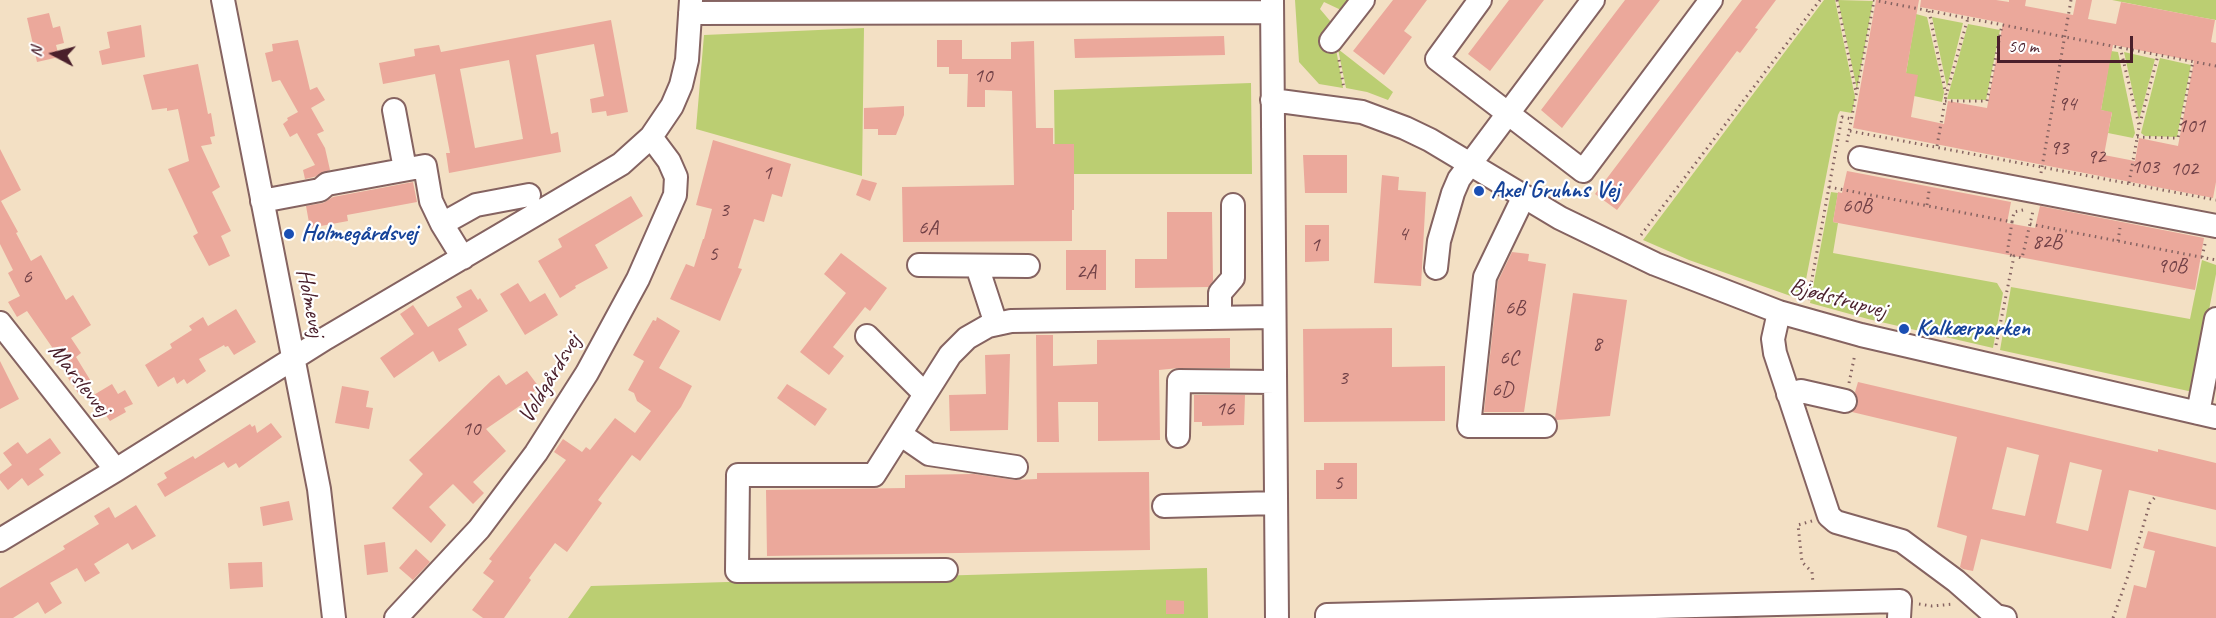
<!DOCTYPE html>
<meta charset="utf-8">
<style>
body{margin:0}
#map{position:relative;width:2216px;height:618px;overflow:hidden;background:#f3e0c4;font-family:Caveat,sans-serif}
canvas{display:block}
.north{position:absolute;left:24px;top:24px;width:60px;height:60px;-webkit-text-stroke:4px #fff;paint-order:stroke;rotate:277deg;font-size:16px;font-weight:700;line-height:24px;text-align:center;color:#4a1f2b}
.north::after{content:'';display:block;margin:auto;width:21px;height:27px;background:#4a1f2b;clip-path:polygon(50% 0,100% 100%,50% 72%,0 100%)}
.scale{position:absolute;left:1997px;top:36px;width:136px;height:27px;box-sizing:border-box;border:3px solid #4a1f2b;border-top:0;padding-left:8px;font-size:18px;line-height:21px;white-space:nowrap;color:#4a1f2b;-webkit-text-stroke:4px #fff;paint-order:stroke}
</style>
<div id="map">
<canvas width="2216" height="618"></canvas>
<div class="north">N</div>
<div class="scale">50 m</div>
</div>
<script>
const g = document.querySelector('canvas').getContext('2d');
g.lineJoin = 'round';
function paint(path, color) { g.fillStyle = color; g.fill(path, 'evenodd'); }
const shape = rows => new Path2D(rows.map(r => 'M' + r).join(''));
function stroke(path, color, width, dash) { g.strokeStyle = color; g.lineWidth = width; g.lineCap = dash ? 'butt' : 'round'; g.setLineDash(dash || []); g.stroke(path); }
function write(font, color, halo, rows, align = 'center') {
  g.font = font + ' Caveat,sans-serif'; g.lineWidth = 4.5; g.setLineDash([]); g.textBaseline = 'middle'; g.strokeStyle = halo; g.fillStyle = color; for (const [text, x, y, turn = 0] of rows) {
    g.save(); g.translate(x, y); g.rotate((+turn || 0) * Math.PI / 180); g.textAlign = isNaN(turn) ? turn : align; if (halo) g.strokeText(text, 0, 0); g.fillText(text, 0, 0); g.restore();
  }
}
paint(shape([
 [1295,0,1349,0,1341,10,1324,2,1320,9,1331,22,1323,39,1336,49,1343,88,1319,84,1299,62],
 [1824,0,1835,0,1855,97,1852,113,1840,111,1838,115,1802,300,1689,260,1643,240],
 [1838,0,1873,1,1857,89],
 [2112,0,2216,0,2216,20,2199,17],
 [1916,14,1927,17,1944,92,1942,102,1914,96,1906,73],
 [1932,17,1963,23,1947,87],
 [1968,24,2000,30,1986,100,1947,99],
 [864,28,862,176,696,129,704,35],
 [1338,49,1393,92,1388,100,1367,92,1346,88],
 [2111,51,2118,52,2135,133,2133,138,2108,133,2112,113,2101,110],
 [2124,52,2155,59,2139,120],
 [2160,58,2191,65,2177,137,2145,136,2141,133],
 [1251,83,1252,174,1055,174,1054,90],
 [1831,192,1838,193,1833,222,1838,223,1833,253,1997,283,2003,293,1993,348,1868,319,1810,303],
 [2202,260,2216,265,2216,274,2193,392,2000,350,2011,287,2190,319],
 [1207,568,1208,618,568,618,591,586]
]), '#bbce72');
paint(shape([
 [1393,0,1427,0,1404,31,1412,37,1384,75,1353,51],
 [1509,0,1544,0,1490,71,1468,54],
 [1625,0,1660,0,1562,128,1541,110],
 [1742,0,1776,0,1755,28,1758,29,1740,53,1737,51,1617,210,1595,194],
 [1876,0,1919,0,1906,73,1918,75,1911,117,1944,124,1948,101,1987,108,2003,23,1920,7,1921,0,1996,0,2009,2,2009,0,2026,0,2025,6,2073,15,2076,0,2092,0,2088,19,2116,24,2121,2,2215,20,2211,42,2216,43,2216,182,2213,198,1853,128],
 [2113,45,2194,61,2178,146,2139,138,2135,161,2104,155,2112,112,2101,110],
 [49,13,53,28,60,26,64,43,56,45,59,57,37,62,27,18],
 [611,20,628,112,607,116,606,111,592,113,590,99,604,96,594,44,536,55,551,134,558,132,561,152,449,173,446,153,450,153,435,74,383,84,379,63,415,56,414,49,439,45,441,52],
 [509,60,523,139,475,148,460,69],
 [141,25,145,57,102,65,99,51,110,48,107,32],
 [1224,36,1225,55,1075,58,1074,39],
 [298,40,310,90,317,87,325,100,311,108,324,131,317,134,325,148,330,170,314,177,305,179,303,170,315,165,297,133,290,137,283,124,288,120,287,118,298,112,280,80,272,82,265,53,273,51,272,44],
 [937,40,962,40,962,59,1011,59,1011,42,1034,41,1036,128,1053,128,1053,144,1074,144,1074,210,1072,210,1072,241,903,242,902,187,1014,185,1012,91,985,90,985,107,967,107,968,74,949,74,949,67,937,67],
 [198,64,208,114,211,113,215,136,210,137,212,144,201,146,220,187,212,192,231,231,221,236,230,256,209,266,193,236,198,233,168,169,189,161,178,109,167,111,167,108,152,110,143,75],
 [904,106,904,115,896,135,878,135,878,129,864,129,864,108],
 [713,140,791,164,782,197,772,194,764,222,754,219,738,268,742,269,720,321,670,299,686,264,694,267,703,239,704,239,712,209,696,205],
 [0,149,21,190,1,201,18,232,16,233,31,261,41,255,66,300,73,295,91,325,71,338,81,353,76,357,92,383,78,393,68,378,72,376,27,311,17,317,8,302,20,296,8,273,13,270,0,244],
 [1303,155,1347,155,1347,193,1305,193],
 [1847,171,2011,202,2007,223,2035,228,2040,206,2204,238,2195,290,1833,222,1838,192,1842,193],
 [1382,175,1399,177,1398,190,1426,192,1421,286,1374,283],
 [862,179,877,183,870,201,856,195],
 [413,182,417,202,347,215,348,221,310,228,306,206,323,203,333,197],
 [631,196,643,216,595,245,608,268,575,286,576,288,560,298,538,261,562,247,558,239],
 [1167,212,1212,212,1213,281,1209,287,1135,288,1135,259,1167,259],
 [1305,225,1329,225,1329,261,1305,262],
 [1066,250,1106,250,1106,290,1066,290],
 [1512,252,1529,254,1528,261,1546,264,1524,412,1484,412,1498,281],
 [841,253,887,288,870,311,865,307,833,347,844,356,829,375,800,352,846,293,824,274],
 [518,283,530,302,545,293,558,315,525,335,500,294],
 [471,289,478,300,480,298,488,311,458,329,467,345,439,362,433,351,394,378,380,358,414,334,400,314,413,305,428,327,462,307,456,297],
 [1573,293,1627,300,1610,416,1557,420,1555,418],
 [236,309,256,342,234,355,228,346,225,347,224,345,199,359,206,371,187,384,184,379,177,384,174,377,158,387,145,365,172,348,170,344,192,330,189,326,203,317,208,326],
 [657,317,680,331,659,368,692,386,681,407,640,461,632,455,598,500,602,503,567,552,555,543,529,578,531,580,504,618,483,618,472,610,494,581,483,573,492,561,489,559,566,460,554,452,563,439,582,452,586,447,590,450,615,418,635,433,651,411,637,401,634,393,628,390,644,361,633,355,653,320,656,321],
 [1392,328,1392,367,1445,366,1445,421,1304,422,1303,329],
 [1036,335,1053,335,1053,366,1097,364,1097,340,1230,338,1230,368,1179,368,1159,370,1160,440,1098,441,1098,402,1058,402,1059,442,1037,442],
 [1010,354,1008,430,950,431,949,395,986,394,985,355],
 [0,361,19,399,0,409],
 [527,371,539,387,532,393,534,396,486,429,506,451,473,482,484,493,473,504,453,484,429,507,446,525,431,543,392,508,423,474,409,460,492,380,499,375,506,385],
 [1858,382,2158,452,2158,449,2216,463,2216,510,2129,490,2111,569,1981,539,1973,571,1963,569,1960,567,1967,536,1937,527,1957,437,1852,412,1858,403,1855,392],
 [2007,447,2039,455,2025,516,1992,509],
 [2070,462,2102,470,2088,531,2056,523],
 [112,384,118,394,125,390,133,404,124,408,126,412,110,421,92,396],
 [787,384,827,409,815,426,777,398],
 [342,386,369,391,366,407,373,408,369,429,335,423],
 [1194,395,1245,395,1244,425,1202,426,1202,422,1194,422],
 [271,423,282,437,239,468,236,463,228,468,224,462,165,497,157,484,167,478,164,473,193,456,195,459,250,424,252,427,255,425,257,433],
 [50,438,61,453,39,469,44,475,28,486,22,478,8,490,0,480,0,474,12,465,3,453,18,442,27,454],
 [1324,463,1357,463,1357,499,1316,499,1316,470,1324,470],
 [1149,472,1150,550,767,556,766,490,905,488,905,475,974,474,1015,480,1037,479,1037,473],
 [289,501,293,520,263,526,260,507],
 [136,505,156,536,132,550,128,543,94,564,100,573,85,582,77,568,50,583,62,603,45,614,38,602,13,618,0,618,0,588,65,549,63,546,99,524,94,516,109,507,115,518],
 [2148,531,2216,547,2216,618,2126,618,2134,585,2146,588,2155,551,2143,548],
 [385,542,388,572,367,575,364,545],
 [416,549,430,562,413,580,399,568],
 [262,562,263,587,230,589,228,563],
 [1166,600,1184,601,1184,614,1166,614]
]), '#eba89b');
const minor = shape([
 [223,0,319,489,334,618],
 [1272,0,1277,618],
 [1480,0,1437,59,1583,171,1711,0],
 [690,13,1272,12],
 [1331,41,1363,0],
 [1272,100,1362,112,1405,128,1430,140,1560,218,1655,264,1779,312,1861,335,2216,417],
 [394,110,405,169],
 [1860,158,2216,226],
 [1524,196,1485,277,1469,426,1545,426],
 [262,201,320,190,327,184,425,166,431,201,442,224,463,258],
 [442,224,476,205,529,195],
 [919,265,1028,266],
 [977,266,996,324],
 [1436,268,1439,241,1453,193,1459,179,1593,0],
 [1779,312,1773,339,1775,353,1829,516,1836,522,1902,541,1956,581,1996,616,2005,618],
 [1220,317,1220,293,1233,278,1233,205],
 [0,323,116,470],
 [867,336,925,394],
 [1788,394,1801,391,1845,401],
 [2198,413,2216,319],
 [900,434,929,454,1016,467],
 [1178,436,1179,381,1275,382],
 [1164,506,1276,503],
 [0,540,116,470,326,338,621,164,651,137,672,106,681,85,687,60,691,0],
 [946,570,737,571,738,475,874,475,950,355,967,338,988,326,1011,321,1274,317],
 [396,618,479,529,536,453,587,373,638,279,675,195,676,177,669,161,651,137],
 [1327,618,1327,615,1900,601,1899,618]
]);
stroke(minor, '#856361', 26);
stroke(shape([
 [1837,0,1856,92],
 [1873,0,2216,66],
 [1929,11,1946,95,1968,18],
 [2120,47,2139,125],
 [1339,60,1344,89],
 [1945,101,1987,101,2002,25],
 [1850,131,2216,200],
 [2137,137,2178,138,2193,61],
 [1847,142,1874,1],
 [1937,146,1946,95],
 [2041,173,2071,0],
 [2129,183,2139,127,2158,55],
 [1829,187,2012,222,2007,254,2013,256],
 [1927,205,1929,191],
 [2012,222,2014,212,2023,210],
 [2030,224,2216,260],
 [1641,235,1820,0],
 [2118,241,2120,228],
 [2202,257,2205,244],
 [1808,300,1842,117,1852,119],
 [1996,345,2014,256,2022,258,2033,211],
 [1849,383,1855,354],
 [1812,521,1798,525,1802,562,1812,572,1813,583],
 [1919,604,1932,606,1954,604],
 [2113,618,2130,570,2150,503,2156,496]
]), '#856361', 3, [1.5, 4.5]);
stroke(minor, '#fff', 22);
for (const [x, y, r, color] of [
 [1479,191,6,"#1a4fb4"],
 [289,234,6,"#1a4fb4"],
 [1904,329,6,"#1a4fb4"]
]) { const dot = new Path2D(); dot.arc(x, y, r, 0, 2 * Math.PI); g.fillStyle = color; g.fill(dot); stroke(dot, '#fff', 2); }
write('21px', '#724147', null, [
 ["10",983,76],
 ["94",2067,104],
 ["101",2191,126],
 ["93",2059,148],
 ["92",2096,157],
 ["103",2145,167],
 ["102",2184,169],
 ["1",767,173],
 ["60B",1857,206],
 ["3",724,210],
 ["6A",928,228],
 ["4",1403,234],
 ["82B",2047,242],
 ["1",1315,245],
 ["5",713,254],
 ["90B",2172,266],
 ["2A",1086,272],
 ["6",27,277],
 ["6B",1515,308],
 ["8",1597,344],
 ["6C",1509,358],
 ["3",1343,378],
 ["6D",1502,390],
 ["16",1225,409],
 ["10",471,429],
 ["5",1338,483]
]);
write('bold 24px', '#164399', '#fff', [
 ["Axel Gruhns Vej",1491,191],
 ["Holmegårdsvej",301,234],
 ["Kalkærparken",1916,329]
], 'left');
write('24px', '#4a1f2b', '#fff', [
 ["Bjødstrupvej",1838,299,15],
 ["Holmevej",310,303,79],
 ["Voldgårdsvej",550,379,-59],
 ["Marslevvej",79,380,52]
]);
</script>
